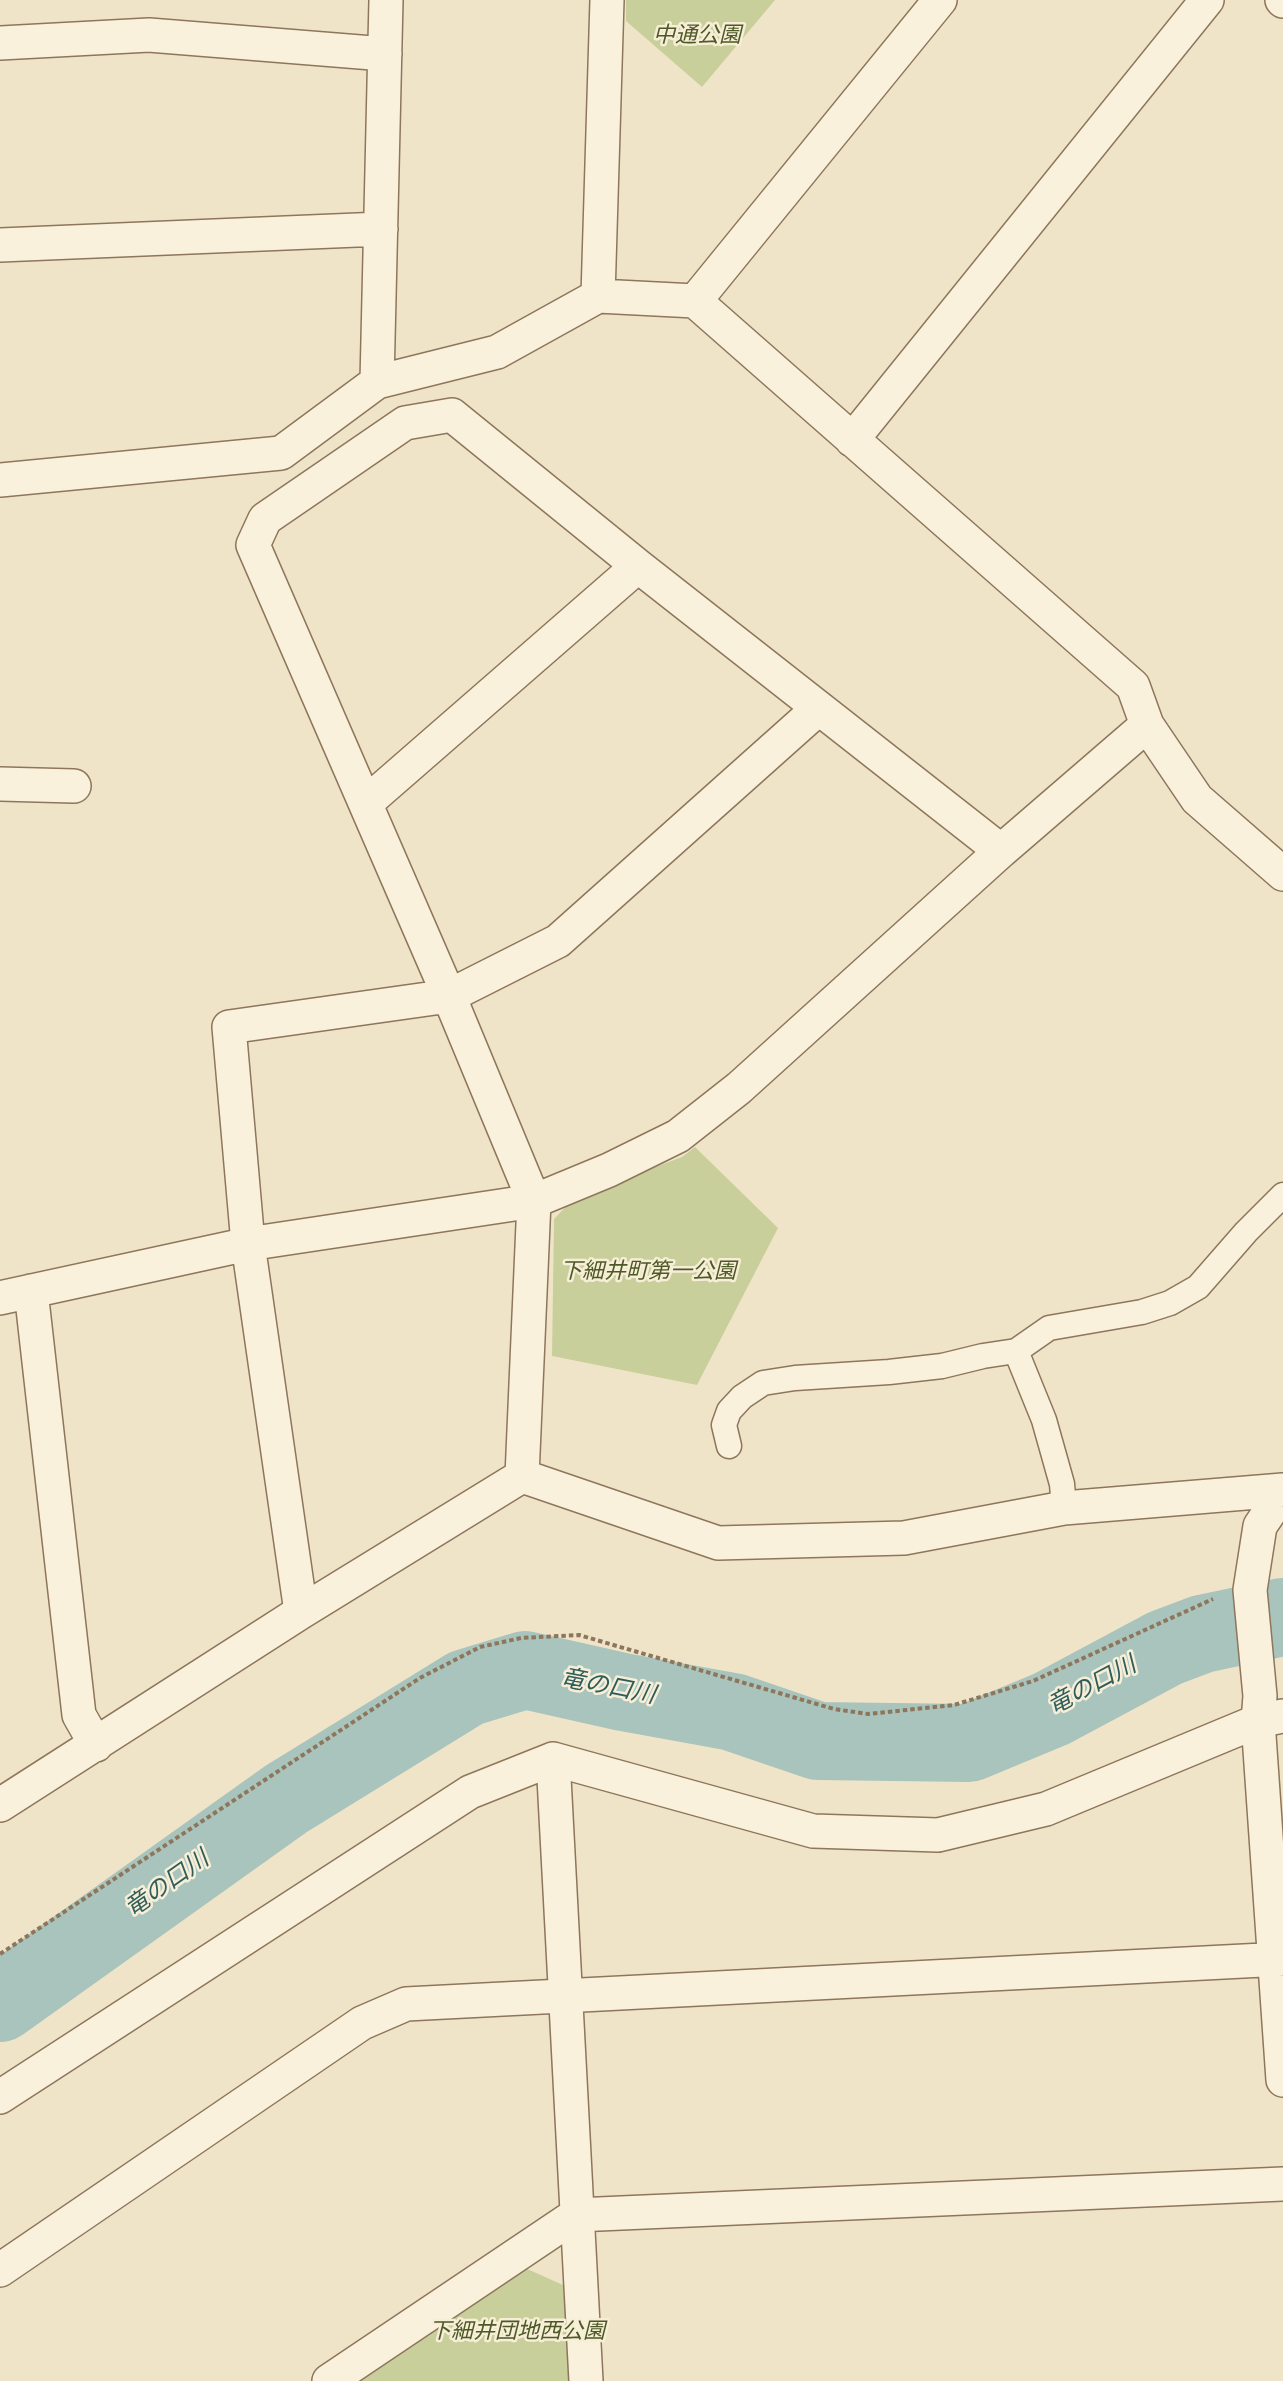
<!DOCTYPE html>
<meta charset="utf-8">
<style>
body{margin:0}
canvas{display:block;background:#f0e4c8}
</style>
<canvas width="1283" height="2381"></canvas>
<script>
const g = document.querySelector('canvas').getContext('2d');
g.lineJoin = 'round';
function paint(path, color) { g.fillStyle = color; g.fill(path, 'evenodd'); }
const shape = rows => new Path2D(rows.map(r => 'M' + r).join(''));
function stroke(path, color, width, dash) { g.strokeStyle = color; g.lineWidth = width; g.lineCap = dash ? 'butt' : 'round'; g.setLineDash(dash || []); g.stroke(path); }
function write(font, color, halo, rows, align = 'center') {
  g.font = font + ' "Zilla Slab","Noto Sans JP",serif'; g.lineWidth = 5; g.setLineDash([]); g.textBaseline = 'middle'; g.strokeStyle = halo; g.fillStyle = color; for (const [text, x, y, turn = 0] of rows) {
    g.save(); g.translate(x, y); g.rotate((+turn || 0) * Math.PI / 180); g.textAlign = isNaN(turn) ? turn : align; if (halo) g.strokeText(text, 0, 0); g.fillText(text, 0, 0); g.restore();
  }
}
paint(shape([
 [626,0,775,0,702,87,626,21],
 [695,1147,778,1228,697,1385,552,1356,554,1219,575,1197,682,1157],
 [525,2268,563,2285,570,2381,357,2381]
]), '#c9cf9b');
stroke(shape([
 [0,2003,286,1799,466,1688,525,1670,623,1692,733,1712,818,1741,969,1743,1051,1709,1165,1648,1202,1634,1283,1617]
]), '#a9c4bc', 78);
const lane = shape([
 [1016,1351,1044,1420,1062,1484,1064,1508],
 [729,1446,724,1425,729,1411,742,1397,763,1383,795,1378,889,1372,942,1366,983,1356,1016,1351,1049,1328,1142,1312,1170,1303,1198,1287,1246,1232,1283,1195]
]);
const street = shape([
 [1282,0,1283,1],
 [0,43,149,35,385,54],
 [0,245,381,229],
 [598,296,607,0],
 [695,301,940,0],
 [377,382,386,0],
 [852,440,1207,0],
 [0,480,281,453,377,382,497,352,598,296,695,301,1133,686,1147,725],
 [0,784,74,786],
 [366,803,638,566],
 [31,1291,79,1715,96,1745],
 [0,1298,248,1244,534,1201,609,1170,678,1136,739,1088,1001,851,1147,725,1197,799,1283,874],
 [522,1476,534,1201,449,996,253,545,265,519,405,423,452,415,638,566,1001,851],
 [522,1476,718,1543,904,1538,1064,1508,1283,1490],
 [1283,1492,1260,1526,1250,1590,1260,1696,1258,1721,1283,2080],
 [301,1612,248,1244,229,1027,449,996,558,941,819,708],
 [553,1759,586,2381],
 [0,1805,301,1612,522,1476],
 [0,2097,470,1792,553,1759,813,1831,938,1835,1046,1809,1258,1721,1283,1716],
 [0,2270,362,2023,406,2004,1283,1959],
 [329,2381,576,2215,1283,2184]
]);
stroke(lane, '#8d765c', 27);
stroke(street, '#8d765c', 36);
stroke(shape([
 [0,1954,420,1678,480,1647,521,1638,579,1635,834,1709,868,1714,954,1705,1033,1681,1213,1599]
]), '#8d765c', 4, [4.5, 3]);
stroke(lane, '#faf1dc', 24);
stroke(street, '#faf1dc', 33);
write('italic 22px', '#4d5a26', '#f7eed8', [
 ["中通公園",697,36],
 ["下細井町第一公園",648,1272],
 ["下細井団地西公園",517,2332]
]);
write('italic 24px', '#2f5d5a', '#f7eed8', [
 ["竜の口川",1092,1686,-28],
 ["竜の口川",608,1687,11],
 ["竜の口川",167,1884,-35]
]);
</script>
